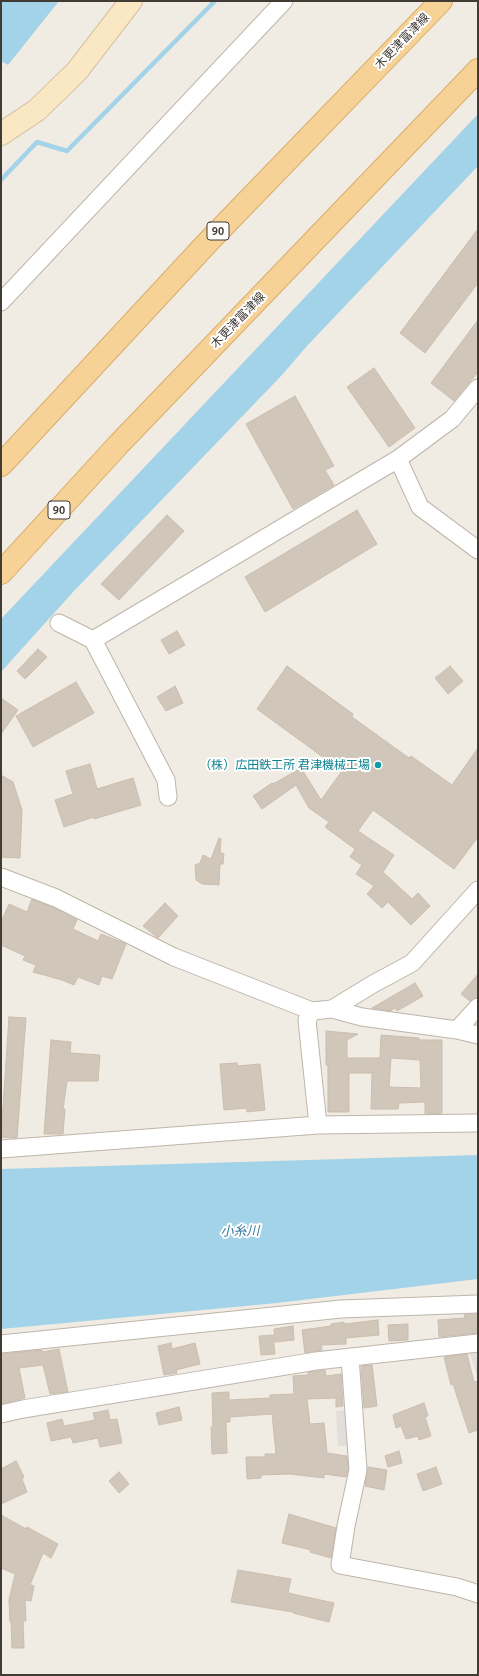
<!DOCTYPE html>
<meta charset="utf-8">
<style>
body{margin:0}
#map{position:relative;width:479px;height:1676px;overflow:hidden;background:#f0ebe3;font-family:Ubuntu,sans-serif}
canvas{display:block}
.frame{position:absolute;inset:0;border:2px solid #413b34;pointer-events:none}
</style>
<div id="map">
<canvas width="479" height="1676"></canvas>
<div class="frame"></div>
</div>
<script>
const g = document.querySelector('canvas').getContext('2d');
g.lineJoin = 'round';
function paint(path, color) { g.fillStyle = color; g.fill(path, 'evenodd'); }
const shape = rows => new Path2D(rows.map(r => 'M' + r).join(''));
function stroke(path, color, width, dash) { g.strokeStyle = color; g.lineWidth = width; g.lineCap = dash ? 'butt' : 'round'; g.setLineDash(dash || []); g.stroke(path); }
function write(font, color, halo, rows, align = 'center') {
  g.font = font + ' Ubuntu,"Noto Sans JP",sans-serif'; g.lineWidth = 4; g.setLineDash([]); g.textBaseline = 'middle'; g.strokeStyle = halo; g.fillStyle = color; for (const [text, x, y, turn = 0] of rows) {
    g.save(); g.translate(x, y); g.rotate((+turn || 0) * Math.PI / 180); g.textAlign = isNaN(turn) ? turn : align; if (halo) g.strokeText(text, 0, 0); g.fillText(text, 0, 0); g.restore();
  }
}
paint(shape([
 [478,1350,478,1378,469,1351],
 [347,1410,349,1445,338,1446,336,1411]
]), '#e1dedc');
paint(shape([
 [1,1,59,1,8,65,1,61],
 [478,114,478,166,306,347,282,375,73,592,1,672,1,619],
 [478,1155,478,1279,277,1303,1,1329,1,1169]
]), '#a3d3e9');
stroke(shape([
 [1,180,37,142,67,151,215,1]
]), '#a3d3e9', 4.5);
const building = shape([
 [478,229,478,283,425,353,400,333,478,229],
 [478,320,478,372,454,401,431,383,478,320],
 [374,368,415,428,389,447,347,387,374,368],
 [295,396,334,466,325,470,334,485,293,509,246,424,295,396],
 [357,510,377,544,265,612,245,577,357,510],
 [167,515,184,531,119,600,101,584,167,515],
 [177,631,185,645,169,654,161,640,177,631],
 [38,649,47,657,25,679,17,671,38,649],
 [287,666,353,714,352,717,409,758,411,756,452,785,478,748,478,837,454,869,373,810,358,831,394,855,383,872,412,899,418,893,430,906,411,925,388,902,382,908,367,894,374,886,356,874,362,865,350,857,355,849,325,827,329,822,309,808,296,785,262,809,253,796,272,783,273,784,301,768,321,800,342,771,257,709,287,666],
 [450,666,463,681,448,694,435,678,450,666],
 [76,682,94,713,33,747,16,716,76,682],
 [175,686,183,703,166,711,157,697,175,686],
 [1,698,18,710,1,734,1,698],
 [90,764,97,789,133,778,141,805,94,819,94,817,64,827,55,800,73,794,66,771,90,764],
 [1,775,13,782,22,810,20,858,1,857,1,775],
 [219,838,221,839,220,852,224,854,223,864,220,864,219,885,202,884,196,880,195,865,200,863,203,855,211,859,219,838],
 [32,899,52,907,77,920,73,929,98,941,101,934,126,944,112,979,102,976,99,985,78,977,74,985,62,980,33,972,36,965,23,960,25,956,1,945,1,922,9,904,27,912,32,899],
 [165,903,178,916,158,938,143,926,165,903],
 [478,974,478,997,470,1001,461,994,478,974],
 [415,983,423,996,397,1011,395,1008,390,1011,372,1008,415,983],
 [9,1017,26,1018,17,1138,14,1138,1,1137,9,1017],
 [326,1031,358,1034,347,1040,347,1058,380,1058,381,1035,419,1038,419,1040,442,1040,442,1113,425,1114,425,1102,399,1103,398,1109,371,1109,372,1073,349,1073,349,1112,328,1112,328,1065,326,1065,326,1031],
 [391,1058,420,1060,421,1088,389,1087,391,1058],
 [51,1040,71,1042,70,1053,100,1055,98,1081,67,1081,63,1109,65,1109,63,1134,44,1134,51,1040],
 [237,1063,238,1066,260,1064,265,1110,247,1112,247,1108,224,1110,220,1064,237,1063],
 [478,1314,478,1333,439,1337,438,1320,465,1318,464,1315,478,1314],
 [378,1320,379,1335,346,1338,346,1344,321,1345,322,1350,305,1353,302,1330,331,1326,331,1324,344,1322,344,1324,378,1320],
 [408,1324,408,1340,389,1341,388,1325,408,1324],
 [293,1326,294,1340,275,1342,274,1329,293,1326],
 [273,1335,275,1354,261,1355,259,1336,273,1335],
 [171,1343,172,1349,195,1343,200,1364,176,1370,177,1373,164,1375,158,1346,171,1343],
 [59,1349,68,1392,50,1394,43,1365,19,1368,25,1398,1,1404,1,1354,42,1350,42,1352,59,1349],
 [467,1354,474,1382,478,1381,478,1430,469,1433,453,1384,451,1385,444,1357,467,1354],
 [372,1365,377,1406,364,1408,361,1366,372,1365],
 [325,1370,326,1376,341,1374,343,1406,336,1407,336,1398,307,1399,310,1424,324,1423,327,1453,347,1456,348,1469,346,1477,324,1474,324,1478,290,1474,261,1475,261,1478,247,1479,246,1457,265,1457,265,1454,276,1454,272,1414,230,1417,230,1422,226,1422,227,1453,212,1454,211,1427,213,1427,212,1393,229,1392,229,1400,270,1398,270,1395,294,1394,293,1376,308,1375,308,1372,325,1370],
 [424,1403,428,1416,425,1417,431,1436,419,1440,418,1436,406,1439,401,1426,396,1428,393,1415,424,1403],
 [179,1407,182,1420,159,1425,156,1413,179,1407],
 [108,1410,110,1420,117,1419,122,1443,100,1447,98,1438,73,1443,71,1437,51,1441,47,1423,62,1419,64,1426,95,1420,93,1413,108,1410],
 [399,1451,402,1463,388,1467,385,1456,399,1451],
 [16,1461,24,1477,22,1479,27,1492,1,1504,1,1469,16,1461],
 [368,1467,387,1470,384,1490,365,1486,368,1467],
 [436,1467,442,1484,423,1491,417,1474,436,1467],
 [119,1472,129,1484,119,1493,109,1481,119,1472],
 [289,1514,336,1528,331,1558,310,1552,311,1550,282,1543,289,1514],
 [1,1515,26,1529,27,1527,58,1544,51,1558,43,1553,30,1585,34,1586,31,1601,25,1600,26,1621,23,1621,24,1648,12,1648,11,1622,10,1622,9,1600,15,1574,1,1568,1,1515],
 [238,1570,291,1579,288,1593,334,1603,329,1622,293,1613,293,1612,231,1602,238,1570]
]);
paint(building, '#d1c6ba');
stroke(building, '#cbbdae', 1);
const street = shape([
 [1,302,284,1],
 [398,459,420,507,478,550],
 [59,623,93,640,398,459,452,419,478,388],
 [93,640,166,780,168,797],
 [1,877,56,898,174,957,312,1011,332,1009,362,1017,457,1030,478,1035],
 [332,1009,373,984,412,963,478,890],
 [312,1011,307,1020,318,1125],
 [457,1030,478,1007],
 [1,1149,318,1125,478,1123],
 [1,1344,341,1309,478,1304],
 [350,1357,358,1470,346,1526,340,1565,457,1587,478,1594],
 [1,1414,23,1409,316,1361,478,1343]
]);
const secondary = shape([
 [1,134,37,110,77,71,131,1]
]);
const primary = shape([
 [1,465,209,241,441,1],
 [1,573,117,446,478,70]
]);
stroke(street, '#beb5aa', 19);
stroke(secondary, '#d0bc99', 24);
stroke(primary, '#d9ad69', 24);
stroke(street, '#fff', 17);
stroke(secondary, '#fae8c4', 22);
stroke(primary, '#f6d297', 22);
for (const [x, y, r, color] of [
 [378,765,4,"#0f9aa8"]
]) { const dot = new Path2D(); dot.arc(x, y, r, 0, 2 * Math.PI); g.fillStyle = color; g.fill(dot); stroke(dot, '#fff', 1.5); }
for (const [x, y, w] of [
 [218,231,22],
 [59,510,22]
]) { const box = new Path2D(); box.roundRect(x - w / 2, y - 9, w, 18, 3); g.fillStyle = '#fff'; g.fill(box); stroke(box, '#413b34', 1); }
write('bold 11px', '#413b34', null, [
 ["90",218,231],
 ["90",59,510]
]);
write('12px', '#413b34', '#fff', [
 ["木更津富津線",402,41,-46],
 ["木更津富津線",238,320,-46]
]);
write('12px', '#0d838f', '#fff', [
 ["（株）広田鉄工所 君津機械工場",370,765]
], 'right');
write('italic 13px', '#357a9d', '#fff', [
 ["小糸川",240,1231,-1]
]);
</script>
